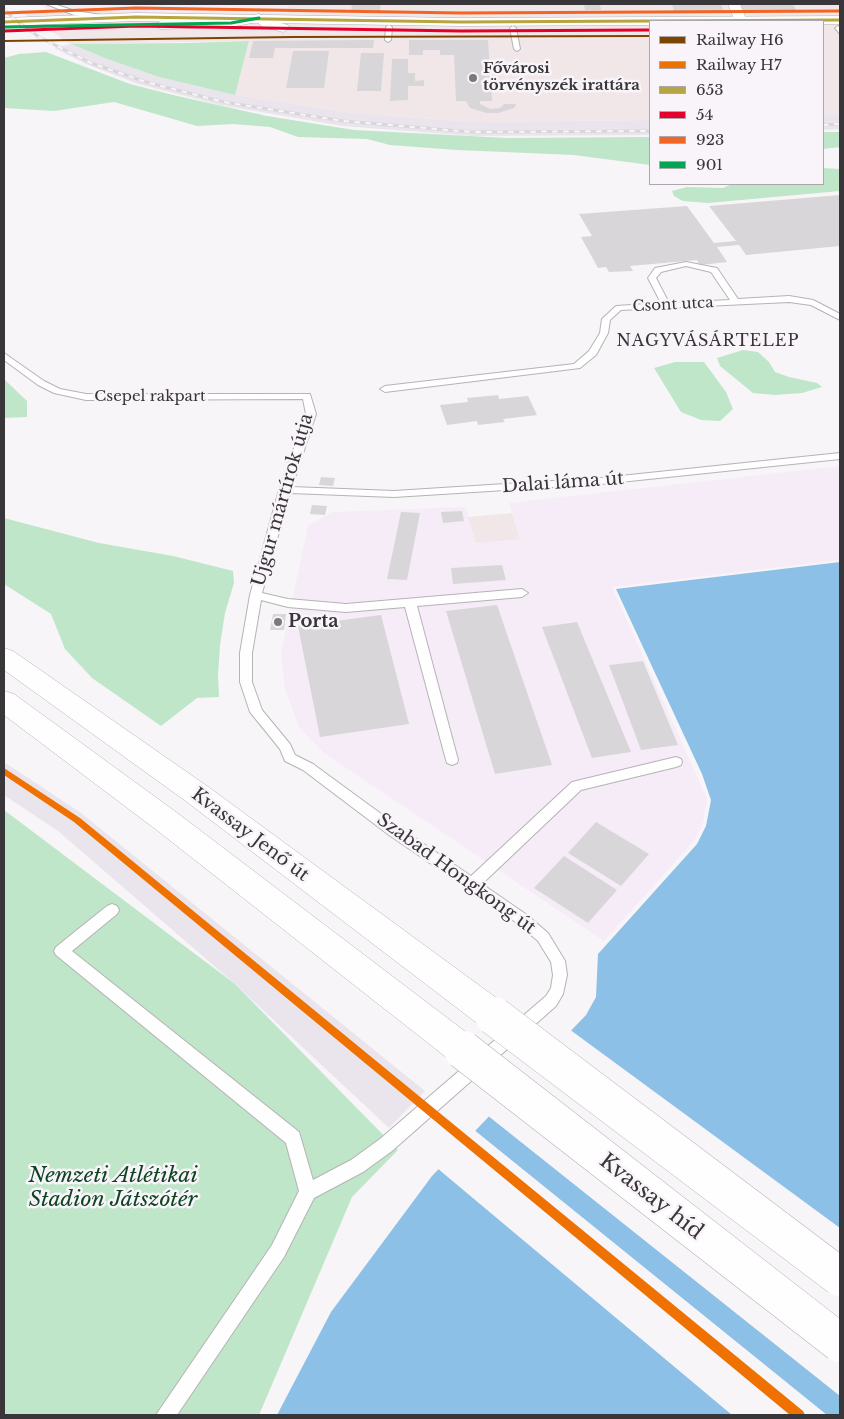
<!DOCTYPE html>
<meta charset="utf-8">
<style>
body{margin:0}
#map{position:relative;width:844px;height:1419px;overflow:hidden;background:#f7f5f8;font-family:"Libre Baskerville",serif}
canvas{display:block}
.frame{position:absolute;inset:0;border:5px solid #383638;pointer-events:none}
.legend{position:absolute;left:649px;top:20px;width:175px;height:165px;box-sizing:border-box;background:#f8f4f9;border:1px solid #aba8ac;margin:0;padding:6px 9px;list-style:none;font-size:15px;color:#383638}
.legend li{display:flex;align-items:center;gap:10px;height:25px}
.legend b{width:25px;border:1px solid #aba8ac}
</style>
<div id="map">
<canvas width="844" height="1419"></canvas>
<div class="frame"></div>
<ul class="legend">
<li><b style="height:6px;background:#7b4400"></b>Railway H6</li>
<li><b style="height:6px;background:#ee7101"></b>Railway H7</li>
<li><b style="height:6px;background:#b7a53f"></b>653</li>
<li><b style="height:6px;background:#e4002b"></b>54</li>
<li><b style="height:6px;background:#f26522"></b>923</li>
<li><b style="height:6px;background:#00a651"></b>901</li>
</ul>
</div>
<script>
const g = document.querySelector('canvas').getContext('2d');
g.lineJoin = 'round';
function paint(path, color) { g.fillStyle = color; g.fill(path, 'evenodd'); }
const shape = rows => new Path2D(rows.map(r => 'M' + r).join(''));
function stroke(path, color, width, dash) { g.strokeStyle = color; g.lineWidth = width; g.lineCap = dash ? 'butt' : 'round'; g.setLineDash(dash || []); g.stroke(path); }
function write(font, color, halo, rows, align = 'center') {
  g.font = font + ' "Libre Baskerville",serif'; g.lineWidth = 5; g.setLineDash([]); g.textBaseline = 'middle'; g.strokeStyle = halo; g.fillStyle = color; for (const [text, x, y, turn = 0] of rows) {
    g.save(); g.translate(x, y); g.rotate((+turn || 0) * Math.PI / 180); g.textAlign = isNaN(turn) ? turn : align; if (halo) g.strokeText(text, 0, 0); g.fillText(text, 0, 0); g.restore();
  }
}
paint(shape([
 [42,4,289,4,287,13,46,10],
 [840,466,840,560,612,587,707,799,703,823,694,841,604,941,324,753,299,727,285,689,281,653,308,526,332,512,466,507,476,543,520,538,509,503]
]), '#f6ecf8');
paint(shape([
 [289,4,840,4,840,114,823,115,823,21,650,21,650,120,473,122,352,113,235,95,249,41,71,44,18,10,287,13],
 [512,513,520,539,476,543,468,517]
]), '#f1e6e8');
paint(shape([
 [71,44,107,59,159,77,235,95,352,113,473,122,650,120,650,135,473,136,342,126,220,105,138,84,86,64,54,48],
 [840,114,840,129,823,130,823,115],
 [4,762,81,813,425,1091,389,1128,235,984,58,831,4,795]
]), '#eae5ec');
paint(shape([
 [249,41,235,95,159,77,107,59,71,44,187,43],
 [46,52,130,84,173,95,267,116,354,130,507,138,650,137,650,165,574,155,457,150,390,145,367,139,298,137,270,127,233,124,197,126,114,102,54,111,4,108,4,58,19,54],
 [823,132,840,132,840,147,823,149],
 [823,168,840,169,840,191,708,203,683,201,674,196,672,191,687,187,723,188,732,184,823,184],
 [743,350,758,352,769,362,775,372,789,377,817,383,822,387,802,393,775,395,753,393,720,366,717,358],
 [675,362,704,362,726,392,733,409,720,421,701,420,681,412,654,368],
 [4,379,27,401,27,417,4,418],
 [4,518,99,543,173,556,233,571,234,583,225,613,220,645,218,675,219,697,197,698,161,726,92,678,65,649,51,614,4,584],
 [4,810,235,984,398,1150,352,1197,259,1415,4,1415]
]), '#bfe6c9');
paint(shape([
 [840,562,840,1415,277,1415,331,1312,432,1176,586,1015,596,997,598,954,697,844,706,826,711,800,702,774,616,589]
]), '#8dc0e7');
paint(shape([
 [569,1029,840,1228,840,1396,487,1115],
 [473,1129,827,1415,732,1415,437,1168]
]), '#f7f5f8');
paint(shape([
 [352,4,381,4,380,12,351,12],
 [584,4,600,4,601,10,585,10],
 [672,4,721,4,724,12,674,11],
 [739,4,793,4,797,12,742,12],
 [374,40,373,48,275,48,273,58,249,58,253,41],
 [409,40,488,40,492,101,480,101,480,104,490,109,500,108,504,104,516,104,514,108,498,113,487,113,470,108,466,101,456,101,454,55,440,55,440,50,423,50,423,55,409,55],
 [293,51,329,51,324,88,286,88],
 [361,53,384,53,381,91,357,91],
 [392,59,408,59,408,73,415,73,415,81,424,80,424,86,408,86,408,100,390,101],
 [840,195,840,246,746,255,739,245,717,247,727,262,700,265,697,260,630,266,633,271,609,272,606,267,598,268,581,237,592,236,579,214,687,206,714,243,736,241,709,206],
 [498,395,499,399,528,396,537,415,503,419,505,422,478,425,477,421,447,425,440,405,468,402,467,398],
 [321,477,335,478,333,486,319,485],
 [312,505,327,506,325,515,310,514],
 [462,511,464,521,443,523,441,512],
 [401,512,420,513,407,580,387,579],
 [502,565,506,580,453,584,451,568],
 [497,605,552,765,495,774,446,611],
 [273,614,286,614,284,630,270,630],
 [381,615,409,724,320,737,298,626],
 [577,622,631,752,592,758,542,627],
 [643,661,678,745,641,750,609,665],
 [596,822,649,854,621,886,568,853],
 [564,856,617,890,588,923,534,888]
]), '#d8d6d8');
const service = shape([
 [46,4,54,4,75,11,109,16,106,18,74,15,46,4],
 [389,25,392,27,391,40,388,42,385,40,386,27,389,25],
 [513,26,516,28,520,49,517,51,514,49,510,28,513,26],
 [838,26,840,27,840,34,835,28,838,26],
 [686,262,717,268,738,299,789,296,813,300,840,314,840,320,811,305,789,302,621,310,610,320,608,333,596,355,580,368,385,392,380,389,385,386,574,364,589,351,600,333,602,319,616,306,661,303,648,278,655,268,686,262],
 [686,266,711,272,730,300,669,303,656,278,661,272,686,266],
 [4,353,44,381,60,389,86,394,310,394,316,414,292,487,394,491,601,478,840,453,840,459,601,484,394,497,290,493,262,593,288,599,346,604,522,589,528,593,522,597,417,606,458,760,457,763,452,765,447,763,446,760,405,607,346,612,288,607,261,600,252,653,252,682,262,710,290,744,295,755,313,764,399,827,471,876,572,782,676,757,681,759,682,762,681,765,676,767,581,790,482,884,527,915,548,933,565,961,567,975,563,994,556,1006,392,1151,363,1172,314,1198,284,1257,177,1415,156,1415,272,1245,299,1191,286,1143,56,955,54,951,56,947,107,906,112,904,117,906,119,910,117,914,72,951,299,1132,313,1180,351,1160,380,1139,546,996,551,988,553,975,551,962,538,941,517,923,389,835,303,770,285,761,280,749,250,712,240,682,240,653,250,595,279,490,306,414,303,399,86,400,54,393,38,385,4,360,4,353]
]);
const minor = shape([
 [728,4,740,4,747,21,735,21,728,4]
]);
const tertiary = shape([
 [259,14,273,21,288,25,290,28,283,32,263,27,257,22,231,27,161,29,154,25,161,21,231,19,259,14]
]);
const secondary = shape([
 [4,648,13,651,207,786,506,1005,511,1016,506,1027,494,1031,482,1027,187,802,4,670,4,648],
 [4,691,14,694,176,812,475,1039,480,1050,475,1061,463,1066,451,1061,154,828,4,715,4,691]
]);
const primary = shape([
 [136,13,461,18,840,16,840,24,823,24,823,21,650,21,650,25,461,26,136,21,4,26,4,18,136,13]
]);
stroke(service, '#b5b3b5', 2);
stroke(minor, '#b5b3b5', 1);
stroke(tertiary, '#b5b3b5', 1);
stroke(secondary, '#b5b3b5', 1);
stroke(primary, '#b5b3b5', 1);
paint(service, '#fefefe');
paint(minor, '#fefefe');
paint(tertiary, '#fefefe');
paint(secondary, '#fefefe');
paint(primary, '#fefefe');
const rail = shape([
 [4,9,14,19,39,37,91,63,146,82,224,102,343,121,472,132,650,131],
 [823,125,840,124]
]);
stroke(rail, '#d8d6d8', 3);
stroke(rail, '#f8f4f9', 2, [5.5]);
const secondaryBridge = shape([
 [494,1016,840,1277],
 [463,1050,840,1343]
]);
stroke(secondaryBridge, '#b5b3b5', 39, []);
stroke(secondaryBridge, '#fefefe', 38);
stroke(shape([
 [4,22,136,17,461,22,840,20]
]), '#b7a53f', 3);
stroke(shape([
 [4,31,136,26,461,31,650,30]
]), '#e4002b', 3);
stroke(shape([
 [4,13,136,8,461,13,840,11]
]), '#f26522', 3);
stroke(shape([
 [4,27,231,23,259,18]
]), '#00a651', 3);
paint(shape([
 [650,35,650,37,293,38,4,42,4,40,293,36,650,35]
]), '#7b4400');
paint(shape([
 [4,768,80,818,803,1411,805,1415,790,1415,74,822,4,775,4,768]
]), '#ee7101');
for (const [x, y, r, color] of [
 [473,78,5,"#7b797b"],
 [278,622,5,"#7b797b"]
]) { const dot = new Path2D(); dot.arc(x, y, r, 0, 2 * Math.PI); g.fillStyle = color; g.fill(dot); stroke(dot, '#f8f4f9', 2); }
write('bold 15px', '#383638', '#f8f4f9', [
 ["Fővárosi",483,69],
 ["törvényszék irattára",483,86]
], 'left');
write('15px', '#383638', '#f8f4f9', [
 ["Csont utca",673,305,-3],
 ["Csepel rakpart",150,397]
]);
g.letterSpacing = '1px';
write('16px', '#383638', '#f8f4f9', [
 ["NAGYVÁSÁRTELEP",708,341]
]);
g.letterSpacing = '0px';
write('18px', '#383638', '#f8f4f9', [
 ["Dalai láma út",563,483,-4],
 ["Ujgur mártírok útja",283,500,-74],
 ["Kvassay Jenő út",250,835,37],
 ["Szabad Hongkong út",456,874,36]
]);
write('bold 18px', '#383638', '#f8f4f9', [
 ["Porta",288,622]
], 'left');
write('italic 21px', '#0d4521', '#f8f4f9', [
 ["Nemzeti Atlétikai",113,1176],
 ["Stadion Játszótér",113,1200]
]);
write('21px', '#383638', '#f8f4f9', [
 ["Kvassay híd",651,1197,38]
]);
</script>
